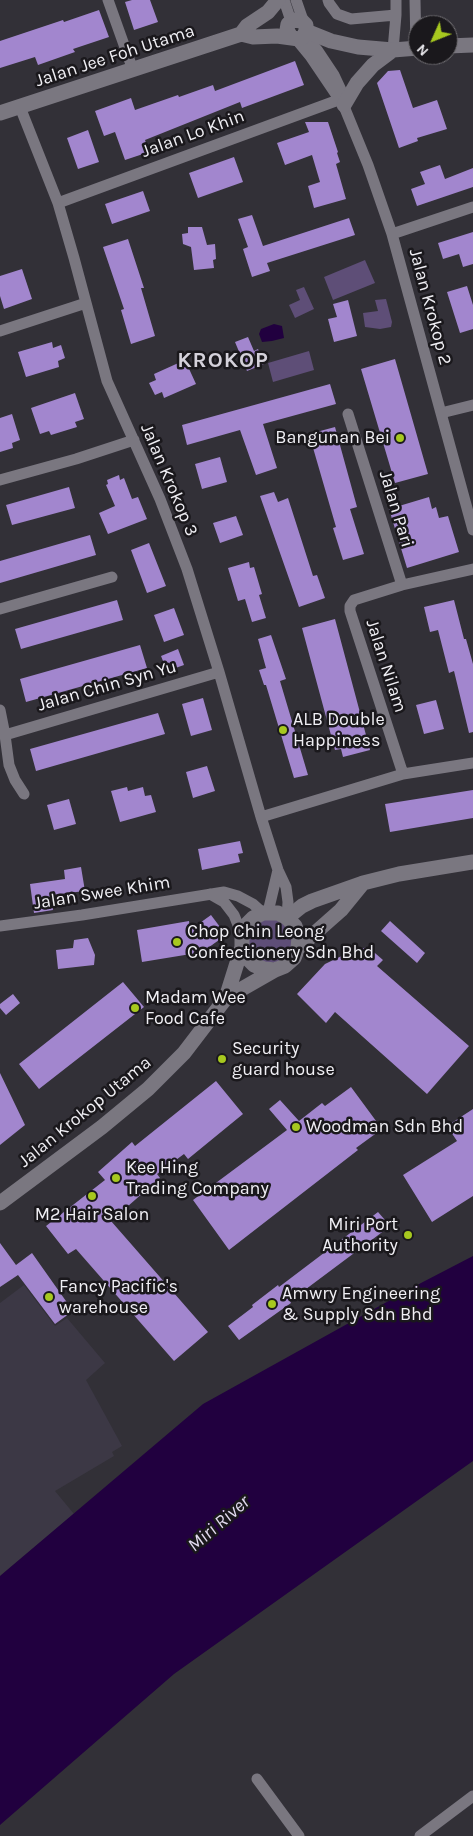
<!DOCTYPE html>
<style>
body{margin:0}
#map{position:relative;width:473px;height:1836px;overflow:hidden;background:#323037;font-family:Karla,sans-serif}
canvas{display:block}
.north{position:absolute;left:408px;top:15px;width:50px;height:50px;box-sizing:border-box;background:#1a181c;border:1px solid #706e72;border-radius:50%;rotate:226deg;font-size:14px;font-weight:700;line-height:20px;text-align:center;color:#f0eff4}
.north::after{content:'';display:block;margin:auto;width:18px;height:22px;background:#a7c81f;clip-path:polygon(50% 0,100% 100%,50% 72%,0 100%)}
</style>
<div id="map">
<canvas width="473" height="1836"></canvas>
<div class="north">N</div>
</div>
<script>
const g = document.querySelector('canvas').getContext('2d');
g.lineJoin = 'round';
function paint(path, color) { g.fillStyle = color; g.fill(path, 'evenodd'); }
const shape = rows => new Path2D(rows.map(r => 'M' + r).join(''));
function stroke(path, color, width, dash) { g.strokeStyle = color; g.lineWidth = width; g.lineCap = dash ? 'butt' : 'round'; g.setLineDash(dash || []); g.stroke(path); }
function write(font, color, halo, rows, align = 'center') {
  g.font = font + ' Karla,sans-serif'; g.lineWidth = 5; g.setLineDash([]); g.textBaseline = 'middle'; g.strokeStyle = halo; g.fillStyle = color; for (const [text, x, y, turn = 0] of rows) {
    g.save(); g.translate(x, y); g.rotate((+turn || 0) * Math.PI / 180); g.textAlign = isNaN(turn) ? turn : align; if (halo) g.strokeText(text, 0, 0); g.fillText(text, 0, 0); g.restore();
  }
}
paint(shape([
 [24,1285,55,1326,67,1318,105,1363,86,1380,122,1446,112,1452,114,1456,55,1491,74,1514,0,1576,0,1303]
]), '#3c3845');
paint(shape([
 [365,260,375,283,333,300,324,277],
 [304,287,314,309,295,318,289,305,300,300,296,290],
 [386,299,392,322,391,327,380,329,365,327,363,313,378,311,375,300],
 [309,351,314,370,273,382,268,363],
 '248 941a22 22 0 1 1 44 0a22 22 0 1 1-44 0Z'
]), '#5e4e77');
paint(shape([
 [274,324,282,326,284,338,272,341,262,342,259,334,261,329],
 [473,1256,473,1461,174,1674,0,1825,0,1576,203,1404,421,1283]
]), '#21003f');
paint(shape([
 [132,0,150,0,158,22,134,30,125,2],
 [99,10,109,37,73,49,75,52,38,65,35,57,0,68,0,41,63,20,64,22],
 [295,61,304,85,242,108,240,102,145,140,149,152,125,160,115,132,104,136,95,111,131,98,135,110,178,95,179,97,213,85,215,91],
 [400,70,413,108,437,100,447,129,417,138,418,141,399,148,377,83,388,71],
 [305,122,328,122,338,152,337,153,340,162,336,164,346,199,314,208,308,186,320,182,312,155,285,165,277,143,309,132],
 [88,130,99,162,78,169,67,138],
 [234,157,243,182,198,198,189,173],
 [440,165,445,179,473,168,473,187,417,206,411,189,425,184,420,172],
 [143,191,150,211,112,224,105,204],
 [252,215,263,246,349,218,355,235,267,263,270,271,252,277,243,249,248,247,238,219],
 [188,227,202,227,207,245,215,244,216,259,213,260,214,268,194,270,191,247,183,244,182,234,188,233],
 [473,232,473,264,463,267,459,254,443,259,438,243],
 [128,239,144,288,141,288,155,336,131,344,121,310,124,309,103,247],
 [22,269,32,299,4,309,0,296,0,276],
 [467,286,473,305,473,329,460,333,447,292],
 [348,300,357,336,334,342,328,319,337,317,333,304],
 [248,337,254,351,258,349,264,364,247,371,235,342],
 [52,342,53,348,61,345,65,358,58,361,59,367,26,377,18,352],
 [395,359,428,474,395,483,361,369],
 [185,360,196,384,164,398,162,392,155,395,149,383,156,380,154,374],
 [330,384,336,404,263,424,277,468,256,475,240,430,187,445,182,425],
 [75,393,84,419,75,422,77,427,51,435,49,431,40,434,31,408],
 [12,414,20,440,12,443,13,448,0,452,0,418],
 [335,427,357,507,350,509,364,554,343,560,333,528,336,527,309,434],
 [220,457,227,482,202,489,195,464],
 [119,475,120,480,124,478,132,499,138,497,147,519,108,534,99,513,115,506,106,485,108,484,107,480],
 [69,487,75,508,12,525,6,505],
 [274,492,278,502,288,498,313,576,317,575,325,598,299,607,260,496],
 [429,497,432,509,436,507,439,518,448,516,459,552,407,568,389,509],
 [236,516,243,535,220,543,213,523],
 [90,535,96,555,0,583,0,561],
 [149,543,166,586,147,593,131,550],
 [249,562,250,568,254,567,262,594,259,595,266,618,252,622,245,599,238,601,228,568],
 [117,600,123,620,21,649,15,629],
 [454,600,464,639,466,639,473,664,473,732,469,733,454,671,449,673,438,630,430,632,424,607],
 [174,608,184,635,164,642,154,615],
 [335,619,370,750,343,757,341,749,335,750,302,628],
 [271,635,286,679,280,681,308,775,294,778,266,685,264,685,259,670,266,668,258,639],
 [140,645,147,668,26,702,20,679],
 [178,649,184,665,167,671,161,656],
 [203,698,212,730,191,736,182,704],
 [436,700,444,729,424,734,416,705],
 [158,713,165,734,36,771,30,749],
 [207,766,215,791,193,798,186,772],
 [127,787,128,791,143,787,145,796,151,795,156,812,120,822,111,791],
 [473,790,473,818,390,832,385,804],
 [69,799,76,824,54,830,47,805],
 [240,841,243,853,238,854,240,862,202,870,198,849],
 [81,867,85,891,51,895,53,910,34,913,30,884,65,879,64,870],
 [211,915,226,935,198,955,197,953,142,962,137,930,189,921,190,930],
 [390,921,425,953,417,963,381,931],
 [88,938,95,955,94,965,58,969,56,950,73,948,74,940],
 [368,947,383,960,377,966,469,1046,427,1094,335,1012,326,1023,297,994,325,964,352,951],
 [123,982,144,1007,39,1089,19,1064],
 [13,994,20,1003,6,1015,0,1008,0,1004],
 [0,1073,25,1125,0,1145],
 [216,1081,243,1114,188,1159,184,1154,157,1174,160,1178,111,1221,208,1332,174,1361,76,1249,68,1254,46,1226,105,1180,98,1172,132,1142,135,1146],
 [351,1087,382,1129,356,1148,358,1150,229,1250,193,1200,287,1130,269,1109,280,1100,299,1121,322,1103,325,1106],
 [473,1109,473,1196,432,1222,403,1175,457,1141,447,1126],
 [378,1212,385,1220,380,1224,385,1230,290,1301,291,1303,239,1340,228,1326,253,1307,252,1305,278,1285,279,1287],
 [0,1243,16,1265,32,1253,73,1311,55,1324,18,1275,0,1287]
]), '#a286ce');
stroke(shape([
 [108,0,133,70],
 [284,0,291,21],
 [296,0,304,23],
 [328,0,329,3,337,14,351,19,396,15],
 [415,0,416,48],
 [305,35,318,51,334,75,341,90,341,97],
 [296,39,310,56,335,93,341,99,368,165,392,234,473,530],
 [393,50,396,15,396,0],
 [20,107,58,203,74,258,107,381,160,499,187,569,219,672,261,817,278,870,286,887,288,902,287,918],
 [58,203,341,99],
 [392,234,473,207],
 [0,331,86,303],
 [441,413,473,405],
 [348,414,402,585],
 [0,480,76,459,134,440],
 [0,609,112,577],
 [0,710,5,735,219,672],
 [5,735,9,765,15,780,24,794],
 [403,774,350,611,350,606,354,600,402,585,473,569],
 [261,817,403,774,473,763],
 [210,894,224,902,234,915,242,935],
 [268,912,278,870],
 [0,926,82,915,224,892,238,896,253,904,263,913],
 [257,1779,299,1836],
 [420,1836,473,1796]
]), '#7a7780', 11);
stroke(shape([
 [306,31,331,41,358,47,393,50,418,48],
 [241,34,253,37,277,36,299,39,303,37,306,31,306,25,302,21,293,20,288,24,287,30,291,37],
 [241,34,247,26,268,12,278,0],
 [448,46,473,45],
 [344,105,357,83,373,65,393,50],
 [0,113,241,34],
 [287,918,302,906,312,901,363,883,399,874,473,862],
 [242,947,246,957,254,965,264,969,275,970],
 [298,948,341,910,363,883],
 [0,1203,102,1127,148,1089,184,1053,226,998,242,947,242,935,246,925,253,918,263,913,278,913,287,918,295,926,299,937,298,948,294,958,285,966,275,970,226,998]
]), '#7a7780', 15);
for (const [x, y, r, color] of [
 [400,438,5,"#a7c81f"],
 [283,730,5,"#a7c81f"],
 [177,942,5,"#a7c81f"],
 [135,1008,5,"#a7c81f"],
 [222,1059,5,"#a7c81f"],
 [296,1127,5,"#a7c81f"],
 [116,1178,5,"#a7c81f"],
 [92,1196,5,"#a7c81f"],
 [408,1235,5,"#a7c81f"],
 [49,1297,5,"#a7c81f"],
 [272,1304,5,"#a7c81f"]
]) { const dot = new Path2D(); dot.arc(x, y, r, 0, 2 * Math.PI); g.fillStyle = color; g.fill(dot); stroke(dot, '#1a181c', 2); }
write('18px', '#f0eff4', '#1a181c', [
 ["Jalan Jee Foh Utama",115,56,-18],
 ["Jalan Lo Khin",193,134,-20],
 ["Jalan Krokop 2",430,307,75],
 ["Jalan Krokop 3",169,480,67],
 ["Jalan Pari",396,509,73],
 ["Jalan Nilam",386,666,72],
 ["Jalan Chin Syn Yu",107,686,-16],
 ["Jalan Swee Khim",102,893,-9],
 ["Jalan Krokop Utama",85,1112,-39]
]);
write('18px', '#f0eff4', '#1a181c', [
 ["Bangunan Bei",390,438,"right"],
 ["ALB Double",293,720],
 ["Happiness",293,741],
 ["Chop Chin Leong",187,932],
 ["Confectionery Sdn Bhd",187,953],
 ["Madam Wee",145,998],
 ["Food Cafe",145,1019],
 ["Security",232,1049],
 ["guard house",232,1070],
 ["Woodman Sdn Bhd",306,1127],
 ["Kee Hing",126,1168],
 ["Trading Company",126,1189],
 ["M2 Hair Salon",92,1215,"center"],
 ["Miri Port",398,1225,"right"],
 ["Authority",398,1246,"right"],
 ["Fancy Pacific's",59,1287],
 ["warehouse",59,1308],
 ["Amwry Engineering",282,1294],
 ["& Supply Sdn Bhd",282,1315]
], 'left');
write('italic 19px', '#e3dcf0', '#1a181c', [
 ["Miri River",219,1524,-41]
]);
g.letterSpacing = '1px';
write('bold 22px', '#d4d1da', '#1a181c', [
 ["KROKOP",223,361]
]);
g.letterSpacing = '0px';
</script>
